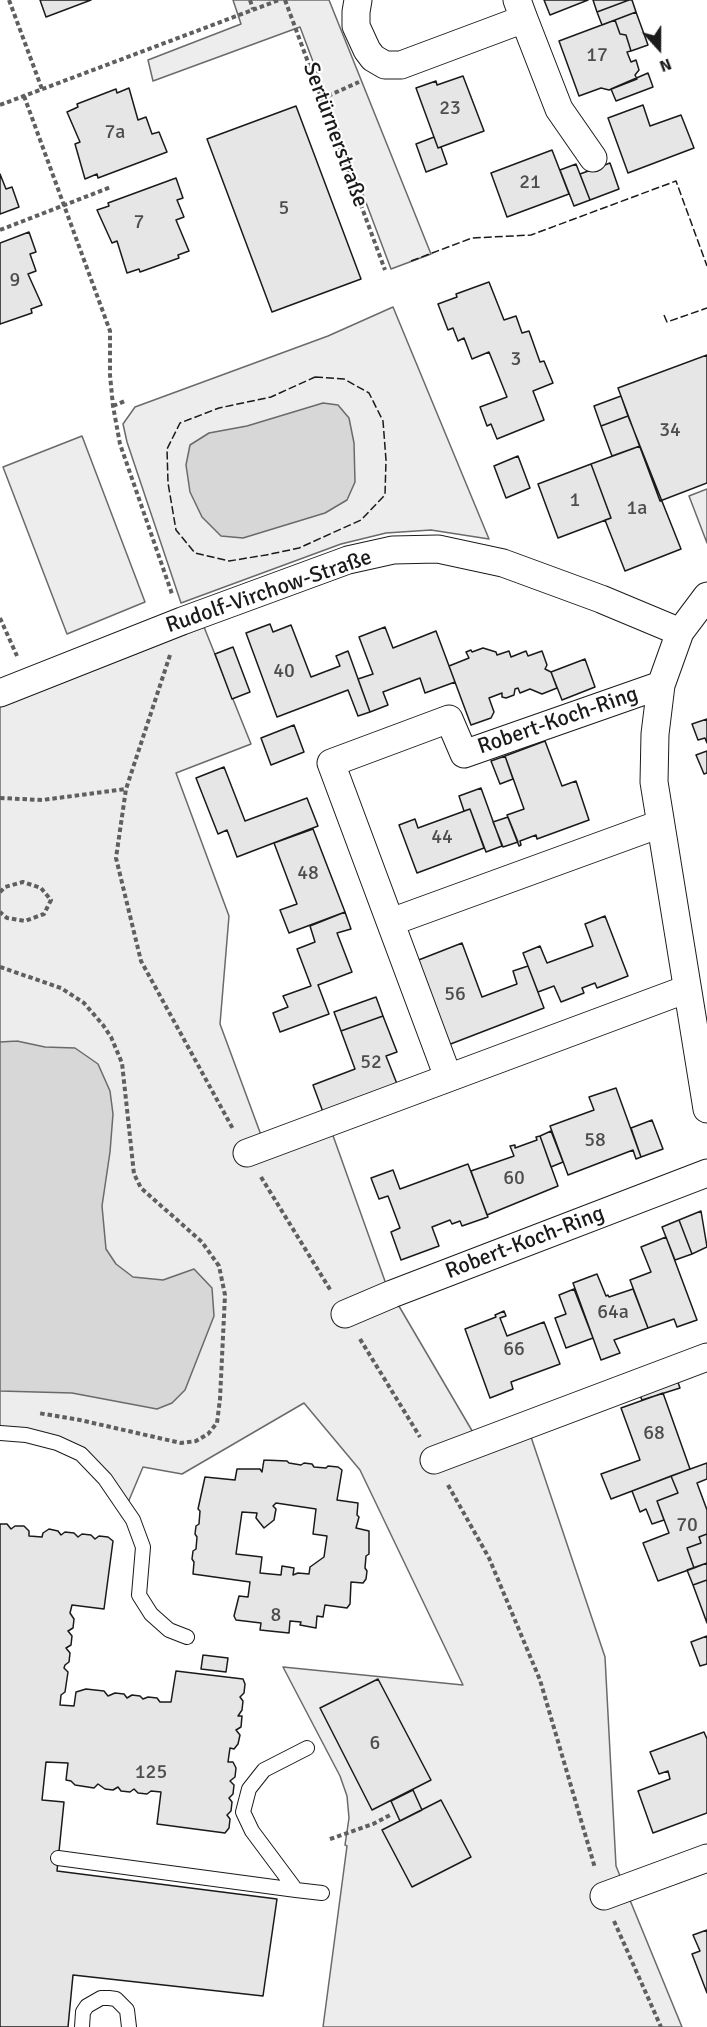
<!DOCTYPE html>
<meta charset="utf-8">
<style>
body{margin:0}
#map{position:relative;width:707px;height:2027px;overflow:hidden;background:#fff;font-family:Signika,sans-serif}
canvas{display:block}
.north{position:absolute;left:629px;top:18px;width:60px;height:60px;-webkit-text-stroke:4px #fff;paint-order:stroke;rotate:159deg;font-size:16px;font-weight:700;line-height:24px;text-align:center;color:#1a1a1a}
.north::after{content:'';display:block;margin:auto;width:21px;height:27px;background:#1a1a1a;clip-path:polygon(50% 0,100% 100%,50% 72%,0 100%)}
</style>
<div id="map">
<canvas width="707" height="2027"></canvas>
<div class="north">N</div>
</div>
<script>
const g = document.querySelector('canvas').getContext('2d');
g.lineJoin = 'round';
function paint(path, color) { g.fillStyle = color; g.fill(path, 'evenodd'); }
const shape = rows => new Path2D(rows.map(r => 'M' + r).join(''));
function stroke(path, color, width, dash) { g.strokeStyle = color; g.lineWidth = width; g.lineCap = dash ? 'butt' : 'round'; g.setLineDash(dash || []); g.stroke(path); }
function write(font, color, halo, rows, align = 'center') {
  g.font = font + ' Signika,sans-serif'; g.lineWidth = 4.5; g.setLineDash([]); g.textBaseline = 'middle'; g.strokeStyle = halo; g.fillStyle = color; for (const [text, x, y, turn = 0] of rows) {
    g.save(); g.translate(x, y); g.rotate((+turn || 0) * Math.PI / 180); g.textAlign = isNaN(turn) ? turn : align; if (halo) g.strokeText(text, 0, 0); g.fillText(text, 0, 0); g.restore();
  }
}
const built = shape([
 [233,0,329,0,431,254,391,269,300,27,153,81,148,60,241,24,233,0],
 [393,307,489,539,431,530,386,533,341,544,181,603,127,442,123,424,135,407,328,336,393,307],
 [82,436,145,602,67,634,3,467,82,436],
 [707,489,707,543,689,496,707,489],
 [204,627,251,744,176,773,229,916,220,1024,261,1135,331,1130,386,1284,481,1446,528,1428,605,1657,616,1866,682,2027,323,2027,347,1846,345,1845,349,1818,347,1796,340,1776,283,1667,463,1685,360,1470,304,1403,182,1474,143,1467,127,1505,83,1451,0,1427,0,707,204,627]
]);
paint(built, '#ededed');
stroke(built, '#6a6a6a', 1.5);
const water = shape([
 [323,403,338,405,349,418,354,443,355,482,347,500,325,513,243,538,221,536,202,517,190,492,186,465,190,445,209,433,247,426,323,403],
 [17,1041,45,1047,75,1048,98,1064,110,1091,113,1114,110,1152,102,1206,106,1249,116,1264,133,1277,163,1280,194,1269,212,1288,214,1316,185,1390,172,1403,157,1409,72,1393,0,1391,0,1042,17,1041]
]);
paint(water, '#d7d7d7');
stroke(water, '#6a6a6a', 1.5);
const building = shape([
 [40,0,91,0,46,17,40,0],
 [544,0,588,0,550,15,544,0],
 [593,0,629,0,597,12,593,0],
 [629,0,632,0,636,12,602,25,597,12,629,0],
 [636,12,648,45,631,51,626,35,620,34,615,20,636,12],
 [615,20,620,34,626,35,631,51,627,52,631,62,636,60,639,70,635,75,637,79,609,90,601,88,579,96,559,41,615,20],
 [648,73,653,87,616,101,611,89,648,73],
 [463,76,484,131,438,148,416,88,436,81,437,85,463,76],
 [129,88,138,120,146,117,152,134,159,132,167,152,98,178,97,174,85,179,75,144,80,142,67,112,78,107,77,104,116,89,117,93,129,88],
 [643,105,650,126,681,115,694,148,628,173,608,118,643,105],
 [296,106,361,279,272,312,207,139,296,106],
 [434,137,438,148,441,147,447,164,426,172,416,144,434,137],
 [552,150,569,194,507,217,491,173,552,150],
 [610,163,619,189,590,200,580,174,610,163],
 [576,164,590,200,574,206,560,170,576,164],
 [0,174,6,189,12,187,19,207,0,214,0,174],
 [176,178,183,198,177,200,184,217,176,220,189,251,178,255,179,258,140,272,139,269,127,273,117,241,112,243,97,210,109,206,108,203,176,178],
 [29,232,36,252,30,254,36,271,28,274,42,305,31,309,32,313,0,324,0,243,29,232],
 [489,282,504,320,516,316,522,333,529,331,540,362,544,361,553,383,533,391,544,420,497,439,491,424,487,426,480,407,507,397,489,352,472,359,464,338,458,341,453,328,448,330,438,304,457,297,456,294,489,282],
 [707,355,707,483,660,501,618,388,707,355],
 [621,396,628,416,601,426,594,406,621,396],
 [628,416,640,446,612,456,601,426,628,416],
 [640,446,681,549,625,571,605,520,611,518,591,464,640,446],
 [518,456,530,488,506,498,494,466,518,456],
 [591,464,611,518,558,538,538,484,591,464],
 [270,624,273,632,291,625,311,677,340,666,336,656,348,651,370,712,358,716,348,690,277,717,246,633,270,624],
 [385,627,393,648,436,631,455,682,425,693,420,678,383,692,388,705,370,712,358,679,373,674,359,637,385,627],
 [233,647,250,692,232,699,215,654,233,647],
 [483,648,496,652,497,655,509,651,511,657,526,651,528,656,542,651,547,665,545,669,551,672,557,688,542,694,530,689,520,693,518,688,515,689,514,695,506,698,502,697,502,693,489,698,494,712,491,718,471,725,449,666,469,658,466,652,471,650,472,652,483,648],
 [585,659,595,687,562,700,551,672,585,659],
 [707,719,707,743,705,738,698,740,692,724,707,719],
 [294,725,304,752,271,765,261,738,294,725],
 [545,741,562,786,576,781,589,820,537,839,536,835,520,841,521,845,519,846,507,815,524,809,505,756,545,741],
 [707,751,707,773,704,774,696,755,707,751],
 [505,756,513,779,500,784,491,761,505,756],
 [224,767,245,821,307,798,318,826,237,857,227,830,218,834,196,778,224,767],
 [481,788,502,846,486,852,470,809,464,811,459,796,481,788],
 [470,809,484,848,417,873,399,825,415,819,418,828,470,809],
 [508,817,518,842,503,847,493,822,508,817],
 [313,829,345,912,289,933,280,910,297,904,274,843,313,829],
 [345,912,351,929,337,933,352,972,318,985,329,1014,280,1032,273,1013,288,1007,283,996,311,986,297,949,315,942,310,926,345,912],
 [605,916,628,976,597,988,595,983,582,988,584,993,561,1002,554,986,538,992,523,953,540,946,547,963,593,946,585,924,605,916],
 [462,943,482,997,517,984,513,971,528,966,544,1008,448,1045,416,961,462,943],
 [376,997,383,1016,341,1031,334,1012,376,997],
 [383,1016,397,1052,386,1056,399,1089,323,1112,313,1085,355,1069,341,1031,383,1016],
 [616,1088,641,1157,636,1159,633,1150,568,1175,550,1126,594,1110,589,1097,616,1088],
 [652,1120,663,1149,641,1157,631,1128,652,1120],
 [551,1131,563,1162,551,1167,540,1136,551,1131],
 [540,1136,558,1186,487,1215,471,1171,514,1156,510,1146,515,1145,515,1148,537,1140,536,1137,540,1136],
 [468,1164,488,1217,462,1226,460,1221,452,1224,450,1220,432,1227,439,1246,401,1260,391,1232,400,1228,388,1196,379,1199,371,1178,393,1170,400,1189,468,1164],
 [701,1211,707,1247,692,1254,679,1220,701,1211],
 [679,1220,692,1254,675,1260,662,1227,679,1220],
 [666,1237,697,1320,677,1327,674,1319,648,1328,630,1280,651,1272,641,1247,666,1237],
 [597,1274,606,1296,608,1295,609,1297,633,1289,648,1328,614,1340,620,1353,601,1360,573,1283,597,1274],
 [574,1289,593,1338,566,1348,555,1318,566,1314,559,1295,574,1289],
 [504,1311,506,1316,500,1318,507,1336,544,1322,560,1364,511,1382,513,1389,490,1398,465,1329,496,1317,495,1315,504,1311],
 [675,1374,680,1388,642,1400,637,1388,675,1374],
 [663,1393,690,1469,611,1499,601,1474,640,1460,621,1408,663,1393],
 [264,1460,287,1461,289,1463,301,1465,304,1463,312,1464,314,1467,326,1468,328,1466,338,1467,342,1470,337,1500,358,1503,357,1515,359,1517,356,1528,369,1531,369,1554,366,1556,365,1568,367,1571,366,1579,363,1583,351,1582,350,1604,347,1608,325,1605,323,1617,317,1616,316,1628,300,1625,301,1622,290,1621,289,1633,260,1630,261,1623,236,1620,234,1616,239,1596,248,1597,250,1582,193,1574,194,1562,192,1559,193,1551,196,1549,197,1537,195,1534,196,1526,199,1524,200,1511,198,1509,205,1477,235,1480,237,1469,260,1469,262,1472,264,1460],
 [276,1503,316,1509,313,1534,327,1536,324,1557,310,1567,309,1574,298,1573,293,1575,294,1568,282,1566,281,1575,260,1573,262,1557,236,1554,242,1512,257,1513,256,1518,264,1528,274,1520,276,1509,273,1506,276,1503],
 [707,1463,707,1479,697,1483,707,1510,707,1534,699,1537,701,1543,687,1548,694,1568,658,1581,643,1543,669,1533,657,1501,678,1493,671,1476,707,1463],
 [671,1476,678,1493,657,1501,664,1520,652,1524,646,1509,640,1512,632,1491,671,1476],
 [0,1524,7,1524,11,1529,15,1526,24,1526,29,1531,29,1536,42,1537,43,1533,49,1529,58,1531,61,1535,65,1532,74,1533,78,1537,82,1534,91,1535,95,1539,99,1536,108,1537,113,1541,104,1609,72,1605,70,1613,74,1619,73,1628,68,1631,72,1636,71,1645,66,1648,70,1653,69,1662,65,1665,64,1668,68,1672,65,1692,61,1695,60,1705,74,1706,76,1692,86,1689,104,1691,108,1696,115,1693,124,1694,127,1698,132,1695,140,1696,143,1699,148,1697,157,1698,160,1702,171,1702,176,1671,243,1679,245,1684,244,1693,240,1697,243,1701,242,1710,238,1716,242,1716,241,1727,236,1730,240,1735,238,1744,234,1749,230,1748,228,1762,233,1762,236,1768,235,1777,230,1781,234,1785,233,1794,229,1798,232,1802,231,1811,227,1815,230,1819,229,1828,225,1833,157,1824,161,1792,151,1791,147,1794,138,1793,134,1789,130,1792,121,1791,118,1787,113,1790,105,1789,98,1784,94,1788,75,1785,71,1781,66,1780,68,1763,46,1762,42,1800,64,1802,57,1871,277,1899,263,1996,73,1975,68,2027,0,2027,0,1524],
 [707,1534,707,1563,694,1568,687,1548,701,1543,699,1537,707,1534],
 [707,1563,707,1580,693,1585,687,1570,707,1563],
 [707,1580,707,1623,693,1585,707,1580],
 [707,1636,707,1664,700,1666,691,1642,707,1636],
 [203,1655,228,1658,226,1672,201,1669,203,1655],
 [378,1679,431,1780,372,1810,320,1708,378,1679],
 [704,1732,707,1739,707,1813,653,1833,638,1791,670,1779,668,1771,659,1774,650,1752,704,1732],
 [413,1790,422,1810,400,1821,391,1801,413,1790],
 [441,1800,471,1857,412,1887,382,1830,441,1800],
 [707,1930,707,1993,692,1954,700,1951,693,1935,707,1930]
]);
paint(building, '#e6e6e6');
stroke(building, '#1a1a1a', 1.5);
const lane = shape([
 [0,1433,26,1435,57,1443,81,1454,105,1479,133,1520,143,1547,139,1595,151,1614,169,1630,187,1637],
 [307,1748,264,1770,249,1789,243,1812,252,1831,296,1890,322,1893],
 [58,1858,296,1890],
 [82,2027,83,2012,87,2006,101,1998,109,1998,116,1999,127,2010,129,2027]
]);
const street = shape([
 [358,0,356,12,356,26,367,50,373,58,385,65,401,65,524,19,517,0],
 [524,19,559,109,593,158],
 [707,596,680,632,661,685,655,734,654,782,707,1109],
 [0,693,182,621,348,560,393,550,438,549,503,563,601,599,680,632],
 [391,922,660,824],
 [448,1077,331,763,449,719,464,754,661,685],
 [247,1153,687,989],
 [345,1314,392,1294,707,1173],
 [434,1460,707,1357],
 [604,1896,707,1858]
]);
stroke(lane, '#1a1a1a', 16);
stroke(street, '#1a1a1a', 29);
stroke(shape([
 [9,0,42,89],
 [250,0,253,9],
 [285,0,385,270],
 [24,96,110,331,110,375,113,406,120,444,172,594],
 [321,99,359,82],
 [0,105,279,0],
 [0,230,111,187],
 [113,406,125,401],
 [0,618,17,656],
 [170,655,126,789,116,858,141,961,233,1129],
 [0,798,42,800,126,789],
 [0,892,5,887,23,882,41,888,51,900,44,914,25,921,7,918,0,912],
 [0,967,61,988,84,1003,103,1025,111,1037,122,1063,134,1174,141,1188,202,1242,219,1266,225,1295,220,1399,217,1423,208,1434,196,1441,181,1443,80,1420,38,1413],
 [261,1177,331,1291],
 [360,1339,420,1437],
 [448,1485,489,1558,540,1680,595,1868],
 [330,1839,373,1824,392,1814],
 [614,1921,661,2027]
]), '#5f5f5f', 4, [4.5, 3]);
stroke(lane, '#fff', 14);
stroke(street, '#fff', 27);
stroke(shape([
 [411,261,472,238,531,235,676,181,707,266],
 [664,315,667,322,707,308],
 [315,377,344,379,369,393,383,421,386,460,385,495,361,520,299,548,266,555,229,561,195,553,176,530,168,483,167,449,180,423,219,408,271,397,315,377]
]), '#1a1a1a', 1.5, [8, 3]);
write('20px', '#4d4d4d', null, [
 ["17",597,56],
 ["23",450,109],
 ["7a",115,133],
 ["21",530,183],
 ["5",284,209],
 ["7",139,223],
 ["9",15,281],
 ["3",516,360],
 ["34",670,431],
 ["1",575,501],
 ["1a",637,509],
 ["40",284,672],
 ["44",442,838],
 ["48",308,874],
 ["56",455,995],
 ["52",371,1063],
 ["58",595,1141],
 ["60",514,1179],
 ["64a",613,1313],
 ["66",514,1350],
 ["68",654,1434],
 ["70",687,1526],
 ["8",276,1616],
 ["6",375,1744],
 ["125",151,1773]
]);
write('22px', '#1a1a1a', '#fff', [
 ["Sertürnerstraße",335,135,70],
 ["Rudolf-Virchow-Straße",269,592,-19],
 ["Robert-Koch-Ring",558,721,-19],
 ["Robert-Koch-Ring",525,1243,-21]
]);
</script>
